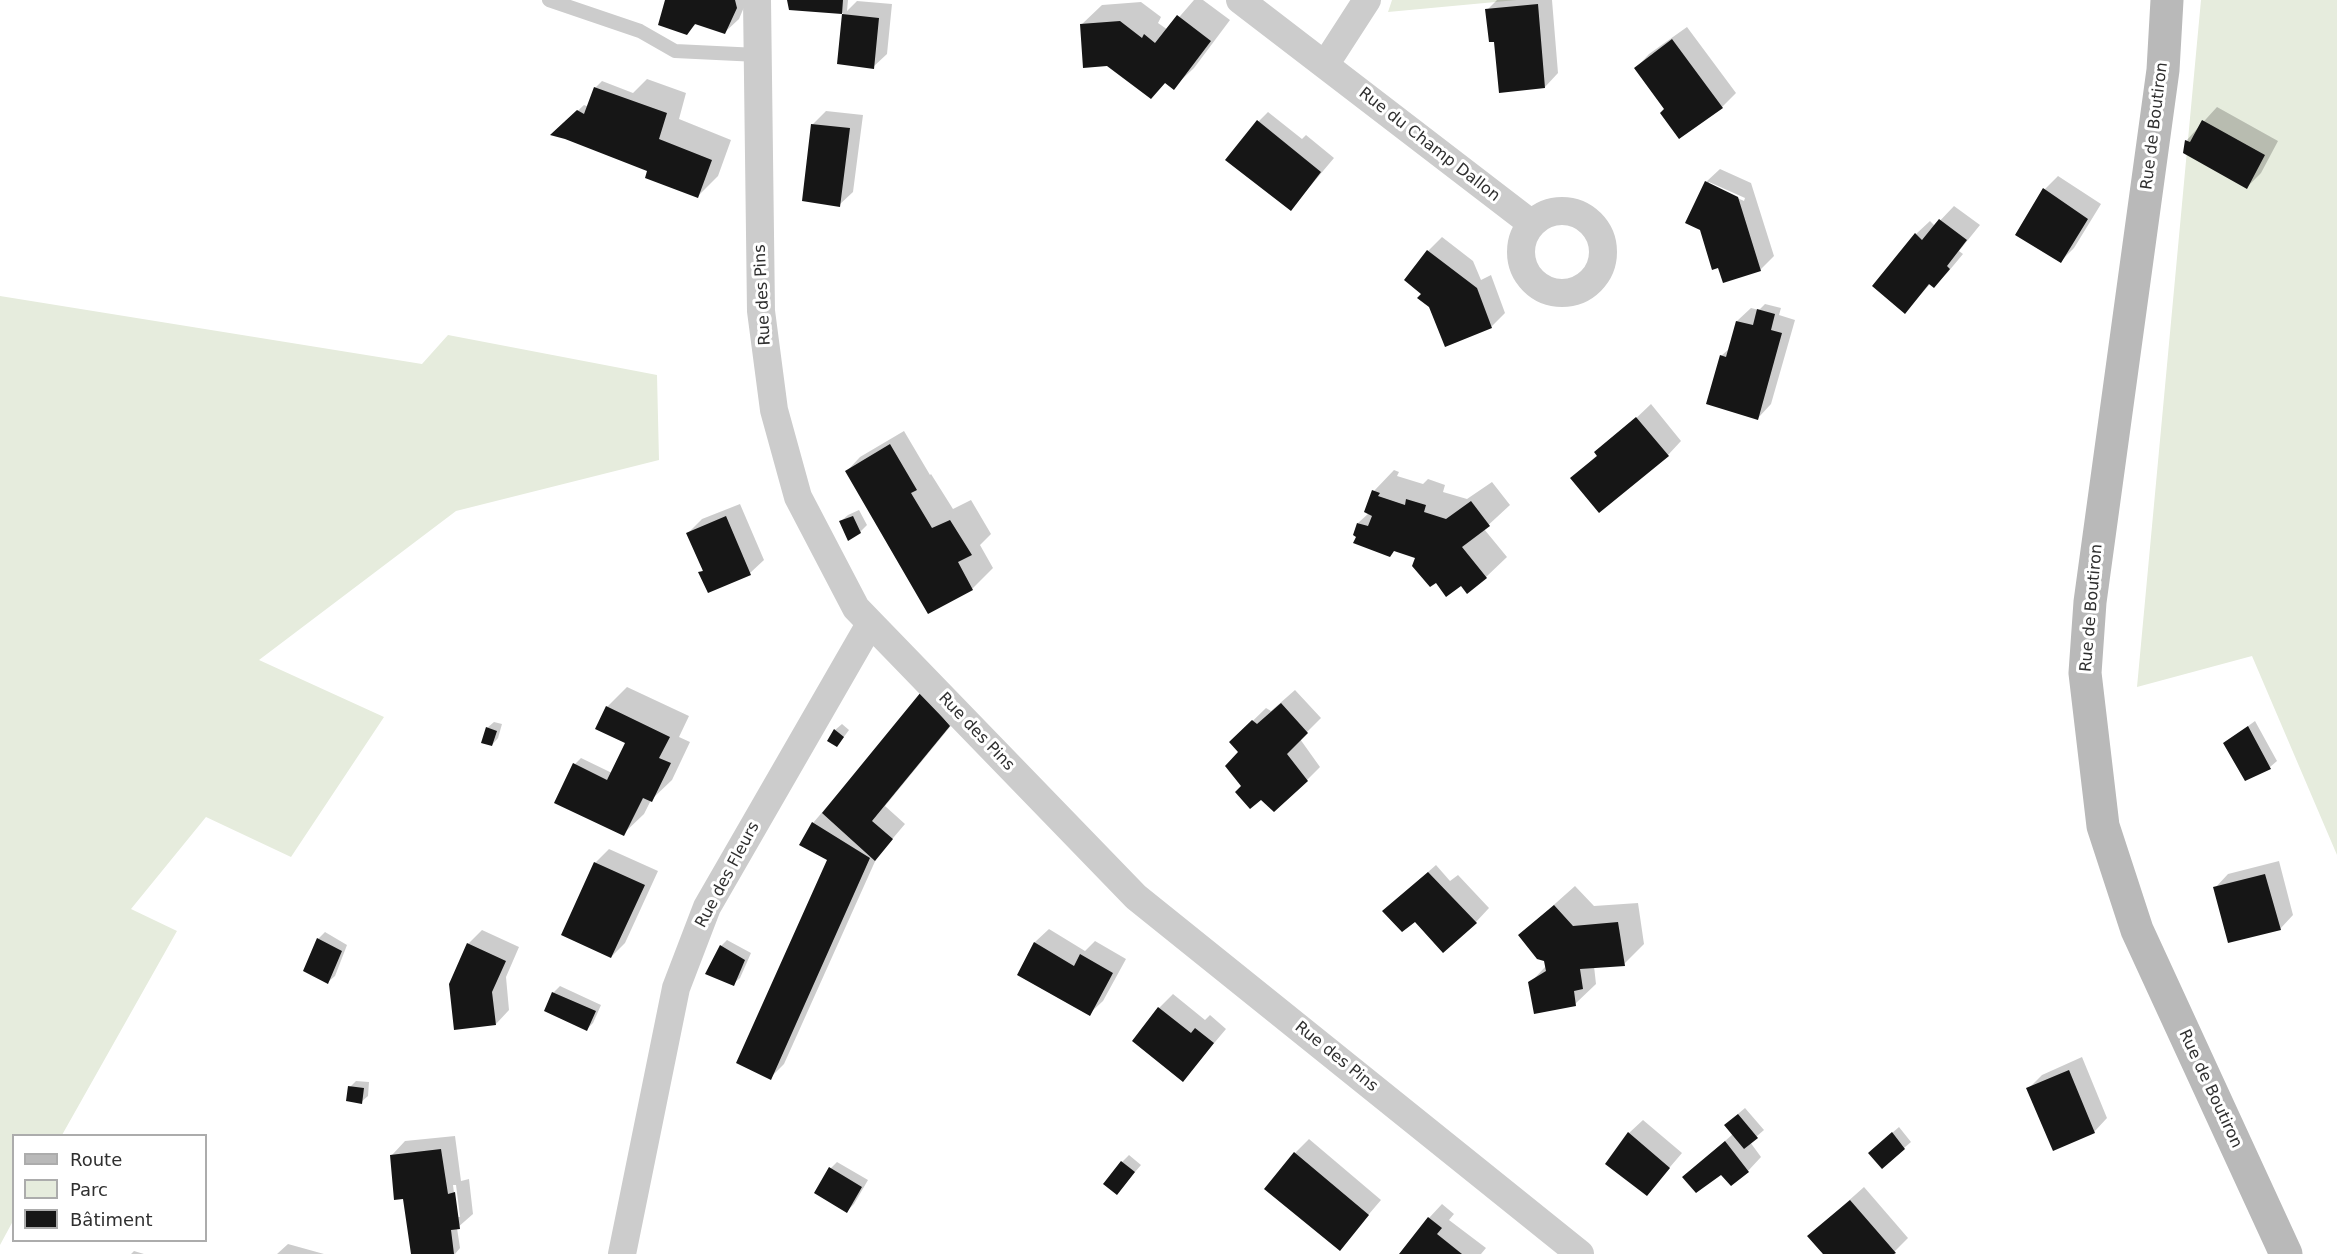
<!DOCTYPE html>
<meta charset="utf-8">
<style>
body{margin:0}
#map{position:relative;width:2337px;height:1254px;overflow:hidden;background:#fff;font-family:"DejaVu Sans",sans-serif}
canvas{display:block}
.legend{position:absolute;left:12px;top:1134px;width:195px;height:108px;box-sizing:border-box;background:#fff;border:2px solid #acacac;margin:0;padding:8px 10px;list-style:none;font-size:18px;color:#2f2f2f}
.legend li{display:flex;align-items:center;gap:12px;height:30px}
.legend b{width:30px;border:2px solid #acacac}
</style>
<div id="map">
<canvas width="2337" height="1254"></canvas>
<ul class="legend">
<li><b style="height:8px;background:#b9b9b9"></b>Route</li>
<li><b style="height:16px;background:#e6ecdd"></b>Parc</li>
<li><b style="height:16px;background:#161616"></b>Bâtiment</li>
</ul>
</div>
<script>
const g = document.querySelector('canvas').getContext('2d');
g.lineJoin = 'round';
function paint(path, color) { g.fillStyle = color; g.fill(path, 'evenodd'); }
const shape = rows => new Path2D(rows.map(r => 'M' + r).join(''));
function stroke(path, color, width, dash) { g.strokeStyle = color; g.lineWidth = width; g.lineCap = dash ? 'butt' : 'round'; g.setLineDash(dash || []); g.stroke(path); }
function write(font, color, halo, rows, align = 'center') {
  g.font = font + ' "DejaVu Sans",sans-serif'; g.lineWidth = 6; g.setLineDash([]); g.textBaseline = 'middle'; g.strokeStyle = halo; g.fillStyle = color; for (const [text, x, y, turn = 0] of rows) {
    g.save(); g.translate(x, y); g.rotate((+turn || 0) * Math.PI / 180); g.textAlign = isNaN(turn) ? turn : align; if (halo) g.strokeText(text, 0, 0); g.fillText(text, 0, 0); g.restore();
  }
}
paint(shape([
 [1392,0,1517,0,1388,12],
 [2201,0,2337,0,2337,855,2252,656,2137,687],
 [0,296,422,364,448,335,657,375,659,460,456,511,259,660,384,717,291,857,206,817,131,909,177,931,62,1135,14,1136,13,1221,0,1245]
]), '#e6ecdd');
paint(shape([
 [666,0,747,0,739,19,725,32,697,23,686,33],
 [789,0,848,0,847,11,857,1,892,4,887,54,873,67,839,63,843,13,790,9],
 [1194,0,1203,0,1230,20,1194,68,1173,88,1166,82,1151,97,1081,25,1102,5,1141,2,1161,17,1158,23,1168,30],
 [1497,0,1552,0,1558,73,1545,87,1495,38,1487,10],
 [1687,27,1736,93,1722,107,1666,109,1636,68,1649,54],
 [647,79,686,93,679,119,731,140,718,176,698,196,649,170,553,134,584,105,589,107,595,88,602,81,633,93],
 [2217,107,2278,141,2261,173,2247,187,2186,141],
 [826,111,863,115,853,192,839,205,812,125],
 [1268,112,1302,139,1306,135,1334,158,1291,209,1254,126],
 [1720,169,1751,183,1774,256,1760,270,1719,266,1701,228,1706,182],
 [1709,182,1745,198,1744,201,1709,185],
 [2058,176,2101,204,2074,248,2061,261,2045,189],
 [1954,206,1980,225,1959,251,1963,254,1948,272,1934,286,1931,283,1905,312,1916,234,1930,221,1935,226],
 [1442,237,1473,261,1481,280,1491,275,1505,313,1492,326,1446,345,1423,293,1406,280,1428,251],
 [1765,304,1781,308,1779,315,1795,320,1771,404,1758,418,1721,356,1729,349,1737,321,1751,308,1759,310],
 [1651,404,1681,441,1668,455,1572,479],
 [904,431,930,475,931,474,953,509,971,500,991,534,980,545,993,568,972,589,928,612,847,471,860,457],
 [1394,470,1399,472,1397,476,1423,484,1428,479,1445,485,1443,492,1467,499,1492,482,1510,505,1484,529,1507,557,1486,577,1467,592,1462,584,1358,523,1369,513,1374,491],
 [740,504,764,560,750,573,708,591,700,573,704,569,688,533,702,519],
 [859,510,867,525,860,532,841,521,848,515],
 [936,679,963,711,885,806,905,824,877,857,784,1064,770,1078,829,859,813,823],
 [627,687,689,716,679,737,690,742,672,780,651,800,644,814,623,834,575,764,581,758,612,773,627,742,607,707],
 [1295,690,1321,718,1300,739,1320,767,1307,780,1243,786,1240,752,1231,742,1266,708,1271,711],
 [2255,721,2277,761,2270,767,2225,743],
 [494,722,502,724,498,738,492,745,487,728],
 [842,724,849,730,843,738,835,730],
 [609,849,658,871,625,943,611,957,595,863],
 [2279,861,2293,915,2280,929,2215,888,2228,874],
 [1436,865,1450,881,1458,875,1489,908,1476,922,1403,894],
 [1575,886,1594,906,1638,903,1644,944,1624,964,1594,966,1596,984,1575,1004,1530,983,1546,966,1545,960,1520,935],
 [1049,929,1085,951,1095,941,1126,959,1103,1001,1089,1014,1019,974,1035,942],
 [482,930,519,947,506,977,509,1010,496,1024,468,944],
 [325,932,347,945,335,976,328,982,318,939],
 [727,940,751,953,740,978,733,984,721,946],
 [560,986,601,1005,593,1023,587,1029,553,993],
 [1173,994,1205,1020,1210,1015,1226,1029,1183,1080,1134,1041,1159,1008],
 [2082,1057,2107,1118,2094,1132,2028,1089,2042,1075],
 [356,1081,369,1082,368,1096,361,1102,350,1087],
 [1745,1108,1764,1130,1750,1142,1761,1157,1748,1171,1684,1177,1733,1134,1732,1119],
 [1643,1120,1682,1153,1647,1194,1629,1133],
 [1899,1127,1911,1142,1904,1148,1877,1146],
 [455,1136,461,1181,469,1179,473,1214,457,1228,460,1248,455,1254,412,1254,404,1197,392,1155,405,1141],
 [453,1185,456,1185,460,1217,457,1217],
 [1309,1139,1381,1200,1340,1248,1295,1153],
 [1129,1155,1141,1165,1117,1193,1122,1162],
 [837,1162,868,1180,854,1204,847,1211,831,1168],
 [1864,1187,1908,1238,1892,1254,1825,1254,1809,1236],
 [1442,1204,1454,1214,1449,1220,1486,1248,1481,1254,1401,1254,1429,1218],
 [288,1244,324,1254,277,1254],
 [134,1251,144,1254,131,1254]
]), '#0003');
paint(shape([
 [665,0,735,0,737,8,725,34,695,24,687,35,658,25],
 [787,0,843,0,842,14,789,10],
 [1538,4,1545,88,1499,93,1494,42,1489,42,1485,9],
 [842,14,879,18,874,69,837,64],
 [1177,15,1211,41,1174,90,1165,83,1151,99,1107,66,1083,68,1080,24,1120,21,1142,38,1144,34,1155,43],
 [1672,39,1723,108,1679,139,1660,113,1664,109,1634,68],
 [594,87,667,113,659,139,712,160,698,198,645,178,647,171,565,139,550,135,577,110,584,114],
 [1257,120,1321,172,1291,211,1225,160],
 [2202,120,2265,155,2247,189,2183,153,2185,140,2190,142],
 [811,124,850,128,840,207,802,201],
 [1705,181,1738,197,1761,271,1723,283,1718,268,1712,270,1700,230,1685,223],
 [2043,188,2088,219,2061,263,2015,235],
 [1939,219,1967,240,1947,266,1950,269,1934,288,1929,284,1905,314,1872,286,1915,233,1922,240],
 [1427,250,1477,288,1492,328,1445,347,1429,307,1417,298,1421,294,1404,280],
 [1757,309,1775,314,1771,330,1782,333,1758,420,1706,404,1720,355,1726,357,1736,321,1753,325],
 [1636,417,1669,456,1599,513,1570,478,1597,456,1594,452],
 [890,444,917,490,911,493,932,528,950,520,972,555,958,562,973,590,928,614,845,471],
 [1372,490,1380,493,1378,496,1405,505,1406,499,1426,505,1424,512,1446,519,1471,501,1490,526,1462,547,1487,578,1467,594,1461,586,1446,597,1436,583,1430,587,1412,566,1415,558,1394,551,1390,557,1353,543,1356,537,1353,535,1357,523,1368,526,1372,516,1364,512],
 [726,516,751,575,708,593,698,572,703,571,686,533],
 [853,516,861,533,848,541,839,521],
 [921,692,950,726,872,821,893,839,875,861,822,813],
 [1281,703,1308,733,1287,754,1308,781,1274,812,1261,800,1250,809,1235,792,1241,786,1225,766,1238,752,1229,742,1252,720,1257,724],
 [606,706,670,737,659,758,671,763,652,802,643,798,624,836,554,803,573,763,607,780,625,743,595,729],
 [2248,726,2271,769,2245,781,2223,743],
 [486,727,497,731,492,746,481,743],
 [834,729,844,737,837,747,827,741],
 [812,822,870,858,771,1080,736,1063,827,860,799,845],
 [594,862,645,885,611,958,561,935],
 [1428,872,1477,923,1443,953,1415,922,1402,932,1382,911],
 [2265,874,2281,930,2228,943,2213,887],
 [1554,905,1573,926,1618,922,1625,966,1580,969,1583,989,1574,991,1576,1006,1534,1014,1528,982,1546,971,1544,961,1537,959,1518,935],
 [317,938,342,951,328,984,303,971],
 [1034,942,1074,966,1080,954,1113,973,1090,1016,1017,975],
 [467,943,506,961,492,992,496,1025,454,1030,449,984],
 [720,945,745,960,734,986,705,974],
 [552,992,596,1011,587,1031,544,1011],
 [1158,1007,1191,1033,1195,1028,1214,1043,1183,1082,1132,1041],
 [2069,1070,2095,1133,2053,1151,2026,1088],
 [348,1086,364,1088,362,1104,346,1101],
 [1738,1114,1758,1138,1744,1149,1724,1125],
 [1628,1132,1670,1168,1647,1196,1605,1164],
 [1892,1132,1905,1149,1882,1169,1868,1153],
 [1725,1141,1749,1172,1731,1186,1721,1175,1696,1193,1682,1177],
 [441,1149,448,1194,455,1192,460,1229,451,1230,454,1254,411,1254,403,1199,394,1200,390,1155],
 [1294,1152,1369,1215,1340,1251,1264,1189],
 [1121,1161,1135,1172,1117,1195,1103,1184],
 [829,1167,862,1187,847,1213,814,1193],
 [1850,1200,1896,1253,1894,1254,1823,1254,1807,1236],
 [1428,1217,1442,1228,1437,1234,1462,1254,1399,1254]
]), '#161616');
stroke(shape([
 [549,0,640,31,675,51,758,55]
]), '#ccc', 14);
stroke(shape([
 [757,0,761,311,774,410,798,497,856,608,1136,897,1580,1254],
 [1240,0,1532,224],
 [1325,65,1367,0],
 '1521 252a41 41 0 1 1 82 0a41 41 0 1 1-82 0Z',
 [622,1254,676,988,707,907,870,624]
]), '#ccc', 28);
stroke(shape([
 [2167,0,2163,70,2090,602,2085,673,2103,826,2137,930,2286,1254]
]), '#b9b9b9', 33);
write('16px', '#2f2f2f', '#fff', [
 ["Rue de Boutiron",2155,126,-83],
 ["Rue du Champ Dallon",1429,145,38],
 ["Rue des Pins",763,295,-93],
 ["Rue de Boutiron",2092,608,-85],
 ["Rue des Pins",976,732,46],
 ["Rue des Fleurs",728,875,-62],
 ["Rue des Pins",1336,1057,39],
 ["Rue de Boutiron",2210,1089,65]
]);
</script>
